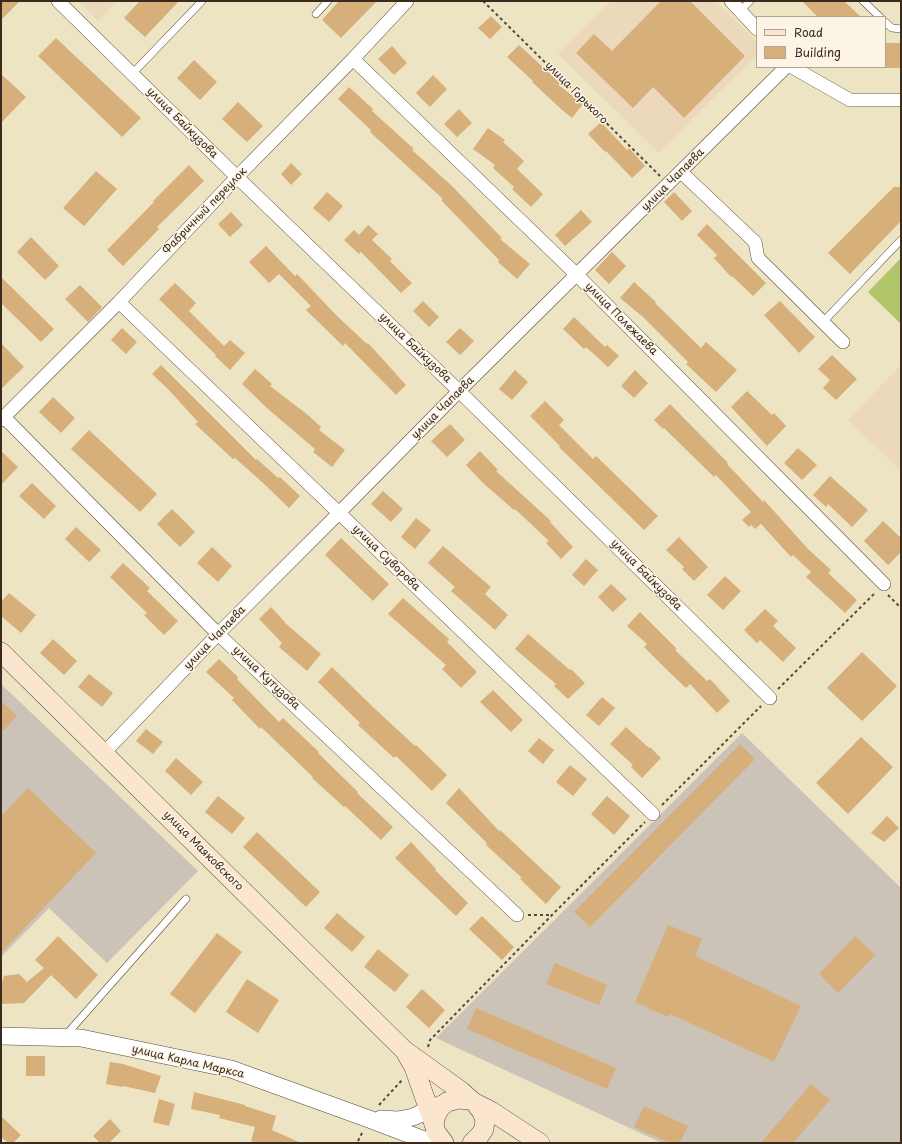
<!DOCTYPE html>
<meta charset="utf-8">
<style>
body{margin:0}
#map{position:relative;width:902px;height:1144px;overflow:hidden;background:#ece4c3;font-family:"Playpen Sans",sans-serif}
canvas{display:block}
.frame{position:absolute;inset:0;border:2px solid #3b2a1e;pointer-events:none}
.legend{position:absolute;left:756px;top:16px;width:130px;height:52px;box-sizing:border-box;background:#fcf5e5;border:1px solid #afa495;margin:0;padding:5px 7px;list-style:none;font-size:12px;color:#3b2a1e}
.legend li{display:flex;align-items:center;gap:8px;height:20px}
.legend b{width:20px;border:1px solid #afa495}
</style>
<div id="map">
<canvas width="902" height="1144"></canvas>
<div class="frame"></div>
<ul class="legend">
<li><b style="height:5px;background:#fbe5cf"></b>Road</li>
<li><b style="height:11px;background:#d7af7b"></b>Building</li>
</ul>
</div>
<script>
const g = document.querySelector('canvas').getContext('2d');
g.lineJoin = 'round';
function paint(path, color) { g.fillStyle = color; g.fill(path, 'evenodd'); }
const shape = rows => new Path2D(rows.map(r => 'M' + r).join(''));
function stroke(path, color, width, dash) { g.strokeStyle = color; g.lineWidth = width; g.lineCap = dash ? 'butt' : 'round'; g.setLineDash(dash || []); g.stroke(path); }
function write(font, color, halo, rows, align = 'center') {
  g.font = font + ' "Playpen Sans",sans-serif'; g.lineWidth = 3; g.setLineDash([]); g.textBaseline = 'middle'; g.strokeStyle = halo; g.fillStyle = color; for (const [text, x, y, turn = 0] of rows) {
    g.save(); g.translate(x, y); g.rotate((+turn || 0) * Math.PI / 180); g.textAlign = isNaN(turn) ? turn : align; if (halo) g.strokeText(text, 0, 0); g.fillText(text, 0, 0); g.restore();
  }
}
paint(shape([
 [78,1,118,1,98,21],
 [611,1,716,1,757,42,757,54,659,153,558,54],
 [901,365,901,471,848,420]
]), '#ecd8ba');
paint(shape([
 [1,684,198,871,107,963,49,908,1,957],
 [742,733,901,888,901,1143,662,1143,436,1038]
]), '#cbc3b8');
paint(shape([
 [901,258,901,324,868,292]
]), '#b1c66b');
paint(shape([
 [1,1,20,1,1,20],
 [140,1,179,1,145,37,124,18],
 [339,1,377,1,341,38,322,20],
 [661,1,690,1,745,56,684,118,653,87,633,108,576,53,594,34,612,51],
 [802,1,844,1,861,17,818,17],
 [491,16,502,27,490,39,478,28],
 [56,38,141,118,122,137,38,56],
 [885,43,901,43,901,68,885,68],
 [519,45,562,85,560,86,583,104,572,118,561,109,532,82,533,81,507,57],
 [392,46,407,63,394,75,378,59],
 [194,60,217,82,200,100,177,78],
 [1,74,26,97,1,123],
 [433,75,447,89,430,107,416,93],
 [349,87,373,109,372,111,414,149,412,150,452,186,502,238,500,239,530,264,517,279,498,262,499,260,441,200,443,199,370,132,371,130,338,99],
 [238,102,263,126,247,142,222,119],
 [459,109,472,123,457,137,444,124],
 [601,122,627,150,629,148,645,166,632,178,606,151,605,152,588,134],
 [488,128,505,140,503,142,524,161,517,169,543,194,531,207,512,189,514,187,493,168,495,165,473,149],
 [291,163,302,174,291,185,281,174],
 [189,165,204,181,157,227,159,229,123,266,107,250,154,202,153,201],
 [96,171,117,189,84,226,63,208],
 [894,187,901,187,901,221,850,274,828,253],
 [327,192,343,206,329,222,313,208],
 [674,192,692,211,682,221,664,202],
 [581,210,592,222,565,246,555,235],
 [231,212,243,225,230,237,218,224],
 [707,224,766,283,753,296,732,276,731,277,714,258,717,255,697,235],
 [368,225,378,234,372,240,392,259,390,261,412,283,401,293,361,252,359,254,344,240,354,230,359,235],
 [31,237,59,266,45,280,17,252],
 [266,246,295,276,297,274,337,316,367,344,368,343,406,385,396,395,345,343,343,346,306,310,311,306,279,274,269,283,249,262],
 [612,252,626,266,609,284,595,270],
 [1,277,54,329,41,342,1,303],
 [634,282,656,302,655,303,701,348,706,342,737,370,716,392,686,364,688,362,643,317,620,298],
 [175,283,196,303,189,311,224,346,230,340,245,353,230,370,215,356,216,355,159,299],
 [80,285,102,307,88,322,65,299],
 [423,301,439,317,429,327,413,311],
 [780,301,815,337,799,353,764,315],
 [574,317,605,347,607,345,619,356,608,367,586,347,584,349,563,329],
 [122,328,137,342,126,354,111,340],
 [460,328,474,341,460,355,446,342],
 [1,343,24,367,1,389],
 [832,355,857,379,836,400,823,388,830,380,818,369],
 [161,365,256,460,257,459,278,478,280,477,300,496,289,508,262,482,235,458,233,459,195,424,198,422,168,389,152,374],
 [255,369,272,384,270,386,308,415,321,427,319,430,345,450,332,467,313,452,315,449,268,409,242,384],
 [515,370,528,382,512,400,499,389],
 [635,370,648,383,634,398,621,386],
 [747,391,772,415,774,413,786,426,767,446,731,407],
 [53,397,75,418,61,433,39,412],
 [545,401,564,420,559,425,593,459,596,456,658,516,644,530,559,447,560,446,530,416],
 [670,404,728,463,727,464,763,502,764,500,808,549,831,570,828,573,857,600,845,613,806,577,811,572,793,555,791,557,761,524,755,529,751,525,749,527,742,520,751,512,716,475,714,477,664,428,663,429,654,420],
 [450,424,465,440,447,457,431,441],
 [89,430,157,494,140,512,71,449],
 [798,448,817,465,802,480,784,463],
 [1,451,18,467,1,485],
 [480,451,498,470,496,471,551,521,550,522,573,547,561,559,546,543,549,541,515,509,514,510,483,483,466,465],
 [830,476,868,510,852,527,828,504,826,507,813,495],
 [32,483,56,506,44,519,19,496],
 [383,491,403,509,391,522,371,504],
 [172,509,195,532,180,547,157,524],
 [416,518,431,530,415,549,401,537],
 [883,521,901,538,901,552,888,565,864,541],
 [76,527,101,550,89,562,65,539],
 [679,537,708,567,694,581,682,569,684,567,666,550],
 [341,538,389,584,373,601,325,555],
 [443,546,491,587,485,594,508,615,495,630,451,591,455,587,428,563],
 [212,547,232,566,218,582,197,563],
 [586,559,598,570,584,586,572,575],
 [123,563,150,588,147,591,178,621,164,635,144,615,147,613,110,577],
 [725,576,741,591,723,610,707,595],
 [611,584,627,599,613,612,598,597],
 [9,593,36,615,21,633,1,616,1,602],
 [403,598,449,639,447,642,477,672,461,688,442,669,446,665,388,614],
 [271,607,285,622,284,622,321,654,307,671,279,647,282,643,259,619],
 [765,609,778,621,773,626,796,648,783,662,760,640,757,643,744,630],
 [640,612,677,649,675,650,707,681,710,679,730,701,717,713,690,684,686,688,668,671,644,647,647,644,627,626],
 [528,634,570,670,571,669,585,683,568,699,554,686,556,684,515,649],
 [53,639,77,661,64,675,40,653],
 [862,652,897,686,862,721,827,688],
 [219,659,238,677,237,679,279,722,283,718,319,752,318,753,358,792,357,793,393,827,381,840,345,806,344,807,312,778,313,777,261,727,260,729,232,700,234,698,206,672],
 [332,667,374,708,415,746,416,745,447,775,432,791,396,756,394,758,358,725,360,723,318,682],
 [89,674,113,693,102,707,78,687],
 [493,690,523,720,511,732,480,702],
 [602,697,615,708,599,726,586,715],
 [1,701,17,716,1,733],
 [626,727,649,748,650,747,661,758,642,778,631,767,633,765,610,744],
 [146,729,163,742,153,754,136,741],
 [861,737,893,767,848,814,816,783],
 [539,738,554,750,543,764,528,751],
 [740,744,755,759,590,927,574,912],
 [176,758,203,782,191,795,165,771],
 [570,765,587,779,573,796,556,782],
 [28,788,96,853,1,953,1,816],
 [459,788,499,831,500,830,561,887,546,904,520,879,522,878,486,845,487,843,446,803],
 [218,796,245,818,232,834,205,812],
 [607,796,630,816,614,835,591,814],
 [887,816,899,828,884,842,871,833],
 [257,832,320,892,306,907,243,847],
 [411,842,436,869,435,870,468,903,456,916,395,858],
 [337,913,365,937,352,952,324,928],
 [482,916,514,947,502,960,469,929],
 [668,925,702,939,695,956,801,1006,774,1062,670,1014,668,1017,635,1002],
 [217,933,242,952,195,1013,170,994],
 [58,936,98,975,76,999,51,975,24,1003,1,1004,1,986,4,976,19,974,27,982,44,968,35,960],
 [855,936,875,955,838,993,819,974],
 [378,949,409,975,395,992,364,967],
 [555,963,607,985,599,1005,546,984],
 [247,979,279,1000,258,1033,226,1012],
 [422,989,445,1010,429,1028,406,1007],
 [476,1008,616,1068,607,1089,467,1029],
 [26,1056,45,1056,45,1076,26,1076],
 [110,1062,123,1064,161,1076,155,1093,123,1086,123,1087,106,1084],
 [811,1084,830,1100,793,1143,761,1143],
 [194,1092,245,1105,245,1106,276,1116,272,1130,301,1143,258,1143,251,1141,255,1127,219,1118,220,1115,191,1109],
 [159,1099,175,1104,169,1126,153,1122],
 [644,1106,688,1126,680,1143,670,1143,634,1127],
 [1,1116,21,1135,13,1143,8,1143,1,1137],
 [110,1119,121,1131,109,1143,100,1143,93,1136]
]), '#d7af7b');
const service = shape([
 [863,1,880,17],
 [741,10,750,1],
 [316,14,328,1],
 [885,22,892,28,901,29],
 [132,74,202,1],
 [823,322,901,240],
 [65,1036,186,899]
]);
const minor = shape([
 [58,1,237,177,459,391,770,698],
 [731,1,757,29],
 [353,59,577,275,884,584],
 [792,67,850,100,901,100],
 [681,172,755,242,758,258,843,342],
 [119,302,653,814],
 [4,417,218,634,517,915],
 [1,420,119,302,237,177,353,59,407,1],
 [104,753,218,634,339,513,459,391,786,67]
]);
const tertiary = shape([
 [1,1036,81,1038,231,1069,369,1119,432,1143],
 [381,1119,398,1120,413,1117,442,1104]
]);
const secondary = shape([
 [1,652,404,1050,461,1091,471,1100],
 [406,1053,414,1067,434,1124],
 [475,1103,491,1111,540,1143],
 [444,1143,436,1132,434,1124,436,1115,440,1108,447,1102,458,1099,471,1100,475,1103,482,1112,485,1120,484,1129,480,1135,472,1143]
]);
stroke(service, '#564637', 8);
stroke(minor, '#564637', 14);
stroke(tertiary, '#564637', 18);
stroke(secondary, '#564637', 20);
stroke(shape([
 [483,1,660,176],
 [888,595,901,608],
 [778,689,876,592],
 [662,805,761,706],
 [528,915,552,915],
 [428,1047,430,1040,552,915,645,822],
 [379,1105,403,1079],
 [358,1141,363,1131]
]), '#564637', 2, [3, 3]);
stroke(service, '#fff', 7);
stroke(minor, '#fff', 13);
stroke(tertiary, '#fff', 17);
stroke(secondary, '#fbe5cf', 19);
write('11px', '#3b2a1e', '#fcf5e5', [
 ["улица Горького",576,93,45],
 ["улица Байкузова",182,123,45],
 ["улица Чапаева",673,180,-45],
 ["Фабричный переулок",205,211,-46],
 ["улица Полежаева",621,319,45],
 ["улица Байкузова",415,348,44],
 ["улица Чапаева",443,408,-45],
 ["улица Суворова",386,558,44],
 ["улица Байкузова",646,575,45],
 ["улица Чапаева",215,638,-46],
 ["улица Кутузова",266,678,43],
 ["улица Маяковского",203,851,45],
 ["улица Карла Маркса",188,1062,13]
]);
</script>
